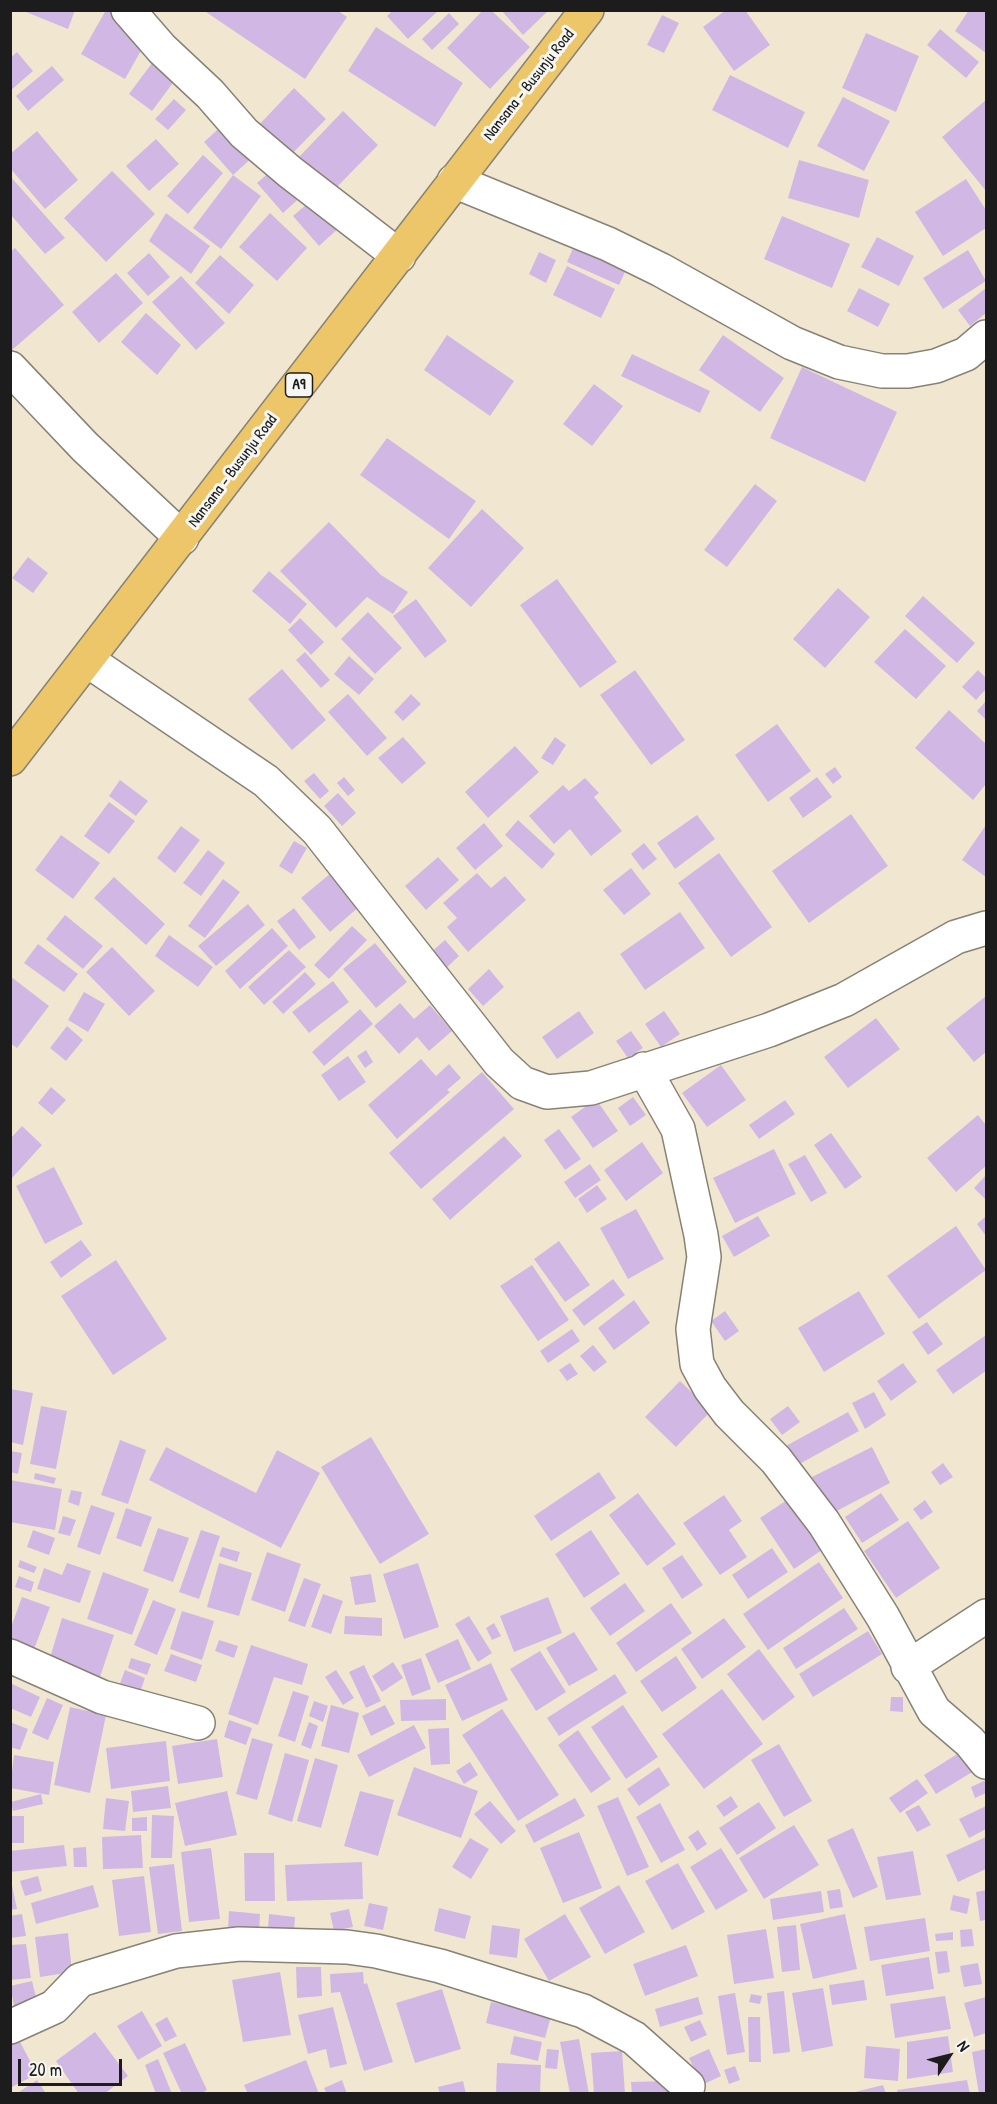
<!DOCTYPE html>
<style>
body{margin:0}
#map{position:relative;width:997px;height:2104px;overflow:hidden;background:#f1e7d1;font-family:"Patrick Hand",sans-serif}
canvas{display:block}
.frame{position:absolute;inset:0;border:12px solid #1c1c1c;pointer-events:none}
.north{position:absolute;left:919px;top:2026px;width:60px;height:60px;-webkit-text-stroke:4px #f6f6f2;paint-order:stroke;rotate:55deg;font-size:16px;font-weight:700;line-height:24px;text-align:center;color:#1c1c1c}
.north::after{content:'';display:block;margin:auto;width:21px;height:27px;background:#1c1c1c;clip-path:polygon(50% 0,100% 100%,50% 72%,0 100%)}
.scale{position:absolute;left:18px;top:2059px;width:104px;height:27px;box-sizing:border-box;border:3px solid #1c1c1c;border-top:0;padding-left:8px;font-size:18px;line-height:21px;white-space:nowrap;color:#1c1c1c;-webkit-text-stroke:4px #f6f6f2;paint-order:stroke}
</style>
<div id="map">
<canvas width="997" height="2104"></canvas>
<div class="frame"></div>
<div class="north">N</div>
<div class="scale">20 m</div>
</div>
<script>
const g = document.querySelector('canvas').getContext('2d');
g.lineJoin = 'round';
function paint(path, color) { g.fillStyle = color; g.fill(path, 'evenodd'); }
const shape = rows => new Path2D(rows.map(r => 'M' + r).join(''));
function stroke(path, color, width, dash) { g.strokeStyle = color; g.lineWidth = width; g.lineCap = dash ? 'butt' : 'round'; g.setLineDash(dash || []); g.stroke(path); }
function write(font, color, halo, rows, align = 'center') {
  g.font = font + ' "Patrick Hand",sans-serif'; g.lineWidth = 6; g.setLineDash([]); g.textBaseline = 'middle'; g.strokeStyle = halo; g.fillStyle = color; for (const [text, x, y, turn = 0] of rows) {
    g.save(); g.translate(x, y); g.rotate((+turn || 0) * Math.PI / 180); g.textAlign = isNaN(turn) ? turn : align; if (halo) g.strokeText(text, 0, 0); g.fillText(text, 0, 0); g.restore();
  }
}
paint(shape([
 [21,10,75,10,68,29],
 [106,10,114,10,152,31,125,79,81,54],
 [203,10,337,10,347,17,305,79],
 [393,10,439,10,408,39,387,16],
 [483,10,491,10,530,47,490,89,447,48],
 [501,10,549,10,523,35],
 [726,10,745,10,770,45,734,71,703,27],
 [969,10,986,10,986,53,955,31],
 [449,13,459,24,432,50,422,39],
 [662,15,679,23,664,53,647,45],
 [376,27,463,83,435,127,348,71],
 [940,29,979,62,966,78,927,45],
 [866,33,919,56,896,112,842,88],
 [17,52,33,71,10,91,10,58],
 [155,59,178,76,152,111,129,94],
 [52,66,64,80,28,111,16,96],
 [730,75,805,112,788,148,712,110],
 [294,88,326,119,287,159,255,129],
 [843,97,890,121,864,171,817,146],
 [174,99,186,110,168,130,155,119],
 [986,100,986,191,942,137],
 [343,111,378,145,333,191,299,157],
 [226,122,255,155,233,175,261,196,221,249,193,228,233,175,204,142],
 [37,131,78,180,45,209,10,168,10,154],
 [156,139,179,164,149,191,126,166],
 [203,155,223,173,188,214,167,196],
 [799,160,869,180,859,218,788,198],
 [279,164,305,193,283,213,257,183],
 [112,171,155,214,106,262,64,218],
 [10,176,65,238,45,254,10,214],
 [966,179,986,210,986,228,943,256,915,212],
 [314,198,340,227,319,246,293,216],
 [166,213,210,246,191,274,149,241],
 [270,213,307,248,277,281,239,247],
 [782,216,850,244,832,288,764,259],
 [877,237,914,256,899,286,861,267],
 [577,239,629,263,619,285,567,262],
 [15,248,64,305,12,350,10,252],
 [968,250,986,281,943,309,923,278],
 [539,252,556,260,546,283,529,274],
 [149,253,170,277,148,296,127,273],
 [220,255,254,285,229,314,195,283],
 [567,266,615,289,601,318,553,295],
 [116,273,143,303,99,343,72,312],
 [181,276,225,323,196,350,152,302],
 [859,288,890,304,878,327,847,311],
 [986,288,986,313,970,326,958,310],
 [146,313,181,345,157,375,121,342],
 [447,335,514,381,490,416,424,370],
 [723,335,784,378,760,412,699,370],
 [632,354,710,391,700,413,621,376],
 [802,367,897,412,865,482,770,438],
 [594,384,623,406,592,446,563,424],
 [387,438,476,501,449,539,360,475],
 [755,484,777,501,727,567,704,550],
 [482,509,524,548,471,607,428,568],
 [329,522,381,575,408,592,393,614,367,597,336,628,280,571],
 [28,557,48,573,33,593,12,578],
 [269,571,307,604,290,624,252,591],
 [557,579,617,662,580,688,520,605],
 [838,588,870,617,825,668,793,639],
 [923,596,975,643,957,663,905,616],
 [416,599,447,641,425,658,393,616],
 [368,612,402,648,375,674,341,639],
 [300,618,324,642,311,655,288,630],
 [905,629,946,666,916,699,874,662],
 [305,652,330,680,321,688,296,660],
 [349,656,374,679,359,695,334,674],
 [282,669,326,720,292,750,248,699],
 [635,670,685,740,651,765,600,695],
 [978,670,986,678,986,689,976,700,962,687],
 [348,694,387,738,367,756,328,712],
 [411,694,421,704,403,721,394,712],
 [986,701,986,720,977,711],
 [949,710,986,744,986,784,973,800,915,748],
 [777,724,811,771,768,802,735,755],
 [403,737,426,763,402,784,378,758],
 [555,737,566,745,553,765,541,758],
 [515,746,539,772,488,818,465,792],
 [835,767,842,777,833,784,825,774],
 [314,773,329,791,320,799,304,781],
 [344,777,355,790,348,796,337,783],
 [817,777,832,797,803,818,789,798],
 [585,778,599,793,594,797,622,831,591,856,570,829,554,844,529,816,563,785,569,791],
 [120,780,148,801,136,816,109,796],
 [338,793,356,813,342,826,324,806],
 [109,802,135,821,109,854,84,836],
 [851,814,888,866,809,923,772,871],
 [697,815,715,839,675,869,657,843],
 [518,820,555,854,542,869,505,835],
 [484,823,503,846,475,870,456,848],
 [986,825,986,877,962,860],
 [181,826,200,840,175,873,157,858],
 [61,835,100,863,73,899,35,870],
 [294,841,307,848,292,874,279,866],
 [644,843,657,859,643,870,631,854],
 [208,850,225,863,201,896,183,883],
 [719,853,772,927,731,957,678,883],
 [438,857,459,880,426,910,405,886],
 [631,868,651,894,624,915,603,890],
 [331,873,360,906,330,932,301,898],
 [477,873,491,888,505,876,526,900,468,952,447,927,457,918,443,903],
 [114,877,165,924,146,945,94,898],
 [223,879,240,892,205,938,188,926],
 [248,904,265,925,216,966,198,946],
 [294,908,316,937,299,950,277,921],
 [680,912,705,948,645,990,620,954],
 [65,915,103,946,83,969,46,939],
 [352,926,367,940,329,979,314,965],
 [272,928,288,946,240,989,225,971],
 [169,935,213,967,198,987,155,956],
 [445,940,459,956,443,971,429,954],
 [375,943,407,982,376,1008,343,969],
 [38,944,78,974,64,992,24,963],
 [112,947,155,991,129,1016,86,972],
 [289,950,306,967,264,1005,248,987],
 [489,969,504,987,483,1006,468,989],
 [305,972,316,984,283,1014,272,1002],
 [10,976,49,1006,17,1048,10,1043],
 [333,981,349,1002,309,1033,292,1012],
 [84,992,105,1004,88,1032,68,1020],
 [986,996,986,1052,974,1062,946,1028],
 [400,1003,414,1019,430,1005,452,1031,429,1051,417,1037,399,1054,374,1026],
 [360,1009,373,1024,324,1066,312,1052],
 [579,1011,594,1033,557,1059,542,1037],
 [664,1011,680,1034,661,1047,645,1024],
 [876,1018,900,1049,848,1088,824,1057],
 [67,1026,83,1040,66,1061,50,1048],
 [631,1031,643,1048,628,1058,616,1041],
 [366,1050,373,1062,365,1068,357,1056],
 [348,1056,366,1082,339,1101,321,1075],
 [421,1059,436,1076,449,1064,461,1078,447,1090,450,1092,397,1139,368,1105],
 [721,1065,746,1100,707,1127,682,1093],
 [482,1072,514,1109,421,1189,389,1153],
 [51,1087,66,1100,52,1115,38,1103],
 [633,1097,646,1115,630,1126,618,1108],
 [596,1099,618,1131,593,1148,571,1117],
 [785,1100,795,1114,759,1139,749,1125],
 [978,1115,986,1125,986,1166,956,1192,927,1158],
 [22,1126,42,1145,12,1178,10,1139],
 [559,1129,581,1159,565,1170,544,1140],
 [831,1133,862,1177,845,1189,814,1145],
 [504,1136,522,1156,450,1220,432,1199],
 [642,1142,663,1173,626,1201,604,1170],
 [774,1149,796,1194,735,1223,713,1178],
 [805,1155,827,1193,811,1202,788,1164],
 [590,1164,601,1180,575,1198,564,1182],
 [54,1167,83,1224,45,1244,16,1186],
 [986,1175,986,1200,974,1188],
 [597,1185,607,1199,587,1213,578,1199],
 [636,1209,664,1259,628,1279,600,1228],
 [758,1216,770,1236,734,1257,722,1236],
 [986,1216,986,1236,977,1224],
 [956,1226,986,1270,919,1319,887,1276],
 [81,1240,92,1255,61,1278,50,1262],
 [559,1241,590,1285,565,1302,534,1259],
 [116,1260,167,1339,113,1375,61,1296],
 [532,1265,569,1320,538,1341,500,1286],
 [613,1279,625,1295,584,1326,572,1310],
 [859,1291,885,1334,824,1372,798,1328],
 [634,1300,650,1323,614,1350,598,1328],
 [725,1311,739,1331,725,1341,711,1321],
 [927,1322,943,1344,928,1355,912,1332],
 [572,1329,580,1341,548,1363,540,1351],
 [986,1335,986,1371,953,1394,936,1370],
 [593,1345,607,1362,594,1372,580,1356],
 [570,1363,578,1374,567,1381,559,1370],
 [903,1363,917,1382,891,1401,877,1381],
 [680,1381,711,1411,676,1447,645,1417],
 [10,1389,33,1393,23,1445,10,1442],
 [874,1392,886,1415,865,1429,852,1403],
 [41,1406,67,1411,56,1469,30,1464],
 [788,1406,800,1422,782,1435,770,1419],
 [848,1412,859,1431,794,1467,784,1447],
 [371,1437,429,1534,380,1564,321,1467],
 [120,1440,146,1450,128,1504,101,1495],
 [166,1447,256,1493,277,1450,320,1473,281,1548,149,1480],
 [872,1447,890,1483,831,1514,812,1477],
 [10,1451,22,1453,18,1474,10,1472],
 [943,1463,953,1477,940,1485,931,1472],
 [599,1472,616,1498,551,1541,534,1516],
 [35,1473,56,1478,54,1484,34,1479],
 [10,1480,62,1489,55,1530,10,1522],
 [71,1490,82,1492,79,1506,68,1502],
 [638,1493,676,1544,647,1566,609,1515],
 [881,1493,899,1520,862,1543,845,1517],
 [724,1495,742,1521,729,1530,747,1557,720,1575,683,1523],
 [787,1500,822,1550,794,1569,760,1518],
 [925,1500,933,1512,921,1520,913,1509],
 [91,1505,115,1513,100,1555,77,1547],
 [126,1508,152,1517,141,1547,116,1538],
 [63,1516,76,1520,70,1536,58,1533],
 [908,1521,940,1568,896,1598,864,1551],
 [158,1528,189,1538,173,1582,143,1571],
 [33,1530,55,1538,49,1555,27,1547],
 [201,1530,220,1536,199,1599,179,1592],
 [591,1530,620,1574,584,1598,555,1554],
 [222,1547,240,1552,237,1562,219,1556],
 [772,1548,788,1572,748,1599,732,1575],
 [267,1552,301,1564,285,1612,251,1600],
 [682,1555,703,1585,682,1599,662,1568],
 [20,1560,37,1567,34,1573,18,1567],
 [819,1562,843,1598,768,1650,743,1614],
 [67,1563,91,1571,80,1603,37,1589,44,1568,62,1575],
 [219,1563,252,1573,239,1616,207,1607],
 [418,1563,439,1627,404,1639,383,1574],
 [103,1572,149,1589,132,1635,87,1619],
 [371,1574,376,1602,355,1605,350,1577],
 [19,1576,34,1582,31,1592,15,1587],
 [304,1578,321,1584,305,1627,288,1621],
 [625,1583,645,1611,610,1636,590,1608],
 [323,1594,343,1601,331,1634,311,1627],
 [22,1597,50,1607,33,1652,10,1644,10,1630],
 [548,1597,562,1633,514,1652,500,1616],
 [153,1600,176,1609,157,1655,134,1645],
 [671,1603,692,1633,636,1672,616,1643],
 [844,1608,858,1629,796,1669,783,1648],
 [182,1611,214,1621,202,1660,170,1649],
 [345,1616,382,1618,382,1636,344,1634],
 [469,1616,492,1653,478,1662,455,1624],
 [62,1618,114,1635,100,1677,49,1661],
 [724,1618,746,1647,702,1679,681,1649],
 [494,1623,501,1636,492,1640,486,1628],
 [868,1631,882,1654,813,1697,799,1674],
 [574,1632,598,1670,569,1686,546,1648],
 [458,1639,471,1669,438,1683,425,1654],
 [219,1640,238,1646,234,1658,215,1651],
 [251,1645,308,1664,302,1685,274,1677,258,1725,228,1714],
 [759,1649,795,1697,763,1721,727,1674],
 [540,1651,566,1692,536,1711,510,1669],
 [171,1654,202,1665,196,1682,164,1671],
 [676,1656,697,1688,662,1712,640,1681],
 [131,1658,151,1664,147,1675,128,1668],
 [421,1658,431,1689,412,1696,401,1665],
 [393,1662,403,1678,382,1692,372,1676],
 [491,1663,508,1700,462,1721,445,1685],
 [364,1665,381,1701,366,1708,349,1672],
 [125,1670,145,1678,137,1701,116,1694],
 [336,1670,354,1698,343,1705,325,1677],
 [615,1674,627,1693,559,1736,547,1718],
 [10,1683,40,1697,31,1717,10,1708],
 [722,1689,763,1744,704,1789,662,1734],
 [293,1691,309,1696,295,1742,278,1736],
 [891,1697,903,1697,903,1712,890,1711],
 [47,1698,63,1705,48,1740,32,1733],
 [446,1699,446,1720,401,1721,400,1700],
 [314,1701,328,1706,323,1722,309,1716],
 [331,1705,359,1713,349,1753,321,1746],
 [385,1705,395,1724,371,1736,362,1716],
 [623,1705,658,1757,626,1779,591,1727],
 [70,1707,106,1715,90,1793,54,1785],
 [502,1709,559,1795,518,1821,462,1735],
 [229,1720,252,1728,246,1745,224,1737],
 [10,1722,28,1729,20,1750,10,1747],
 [309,1722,318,1726,311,1749,301,1745],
 [414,1725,426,1748,369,1777,357,1755],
 [449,1728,450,1764,431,1765,428,1729],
 [578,1730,611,1779,591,1793,558,1745],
 [252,1738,273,1744,257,1800,236,1794],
 [217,1739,223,1777,178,1784,172,1746],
 [166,1741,170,1781,111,1789,106,1748],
 [779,1744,812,1801,784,1817,751,1760],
 [962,1751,974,1771,936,1794,924,1775],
 [285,1753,309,1760,292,1822,268,1814],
 [14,1755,54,1762,49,1795,10,1788],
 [315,1758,338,1765,321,1828,297,1821],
 [470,1762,478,1775,464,1784,456,1771],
 [414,1767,478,1791,461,1838,397,1815],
 [659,1767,670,1785,639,1806,627,1789],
 [917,1779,928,1793,900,1813,889,1798],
 [986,1780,986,1793,975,1798,971,1787],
 [168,1786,171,1808,133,1812,131,1791],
 [227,1791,237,1835,185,1846,175,1803],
 [360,1791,394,1800,378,1856,344,1846],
 [41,1794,43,1804,13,1811,11,1802],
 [731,1796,738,1807,724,1817,716,1806],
 [618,1797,649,1867,627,1876,597,1806],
 [106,1798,129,1801,125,1831,103,1829],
 [575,1798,585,1816,534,1843,525,1825],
 [490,1801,516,1831,501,1844,474,1814],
 [759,1802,776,1828,737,1855,719,1828],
 [660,1803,685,1850,661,1863,636,1817],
 [919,1805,931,1825,917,1832,905,1812],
 [986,1806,986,1829,969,1838,959,1819],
 [152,1815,174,1816,172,1858,151,1858],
 [10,1816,24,1816,24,1843,10,1843],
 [147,1817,147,1831,132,1831,132,1818],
 [794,1825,819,1865,764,1899,739,1858],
 [853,1828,878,1887,853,1898,827,1840],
 [698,1830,707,1844,697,1851,688,1837],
 [579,1832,602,1888,563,1903,540,1848],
 [141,1835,143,1868,103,1869,102,1837],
 [986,1837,986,1869,958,1882,946,1855],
 [470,1838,489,1849,471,1879,452,1867],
 [64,1845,67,1866,10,1872,10,1851],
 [86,1847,87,1867,74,1867,73,1848],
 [211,1848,220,1919,189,1922,181,1852],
 [721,1848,748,1891,716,1910,690,1867],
 [913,1851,921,1895,886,1900,877,1857],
 [244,1853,274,1853,275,1901,245,1901],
 [362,1862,363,1899,287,1901,285,1865],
 [678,1863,705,1912,672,1930,645,1881],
 [174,1864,182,1931,158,1934,149,1867],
 [10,1876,17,1909,10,1910],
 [38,1876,42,1891,25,1896,20,1881],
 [144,1876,151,1932,119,1936,112,1880],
 [93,1885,99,1907,36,1924,31,1903],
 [619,1885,645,1932,605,1954,579,1908],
 [840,1889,843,1907,830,1909,827,1891],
 [986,1890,986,1920,980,1921,976,1892],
 [821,1891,824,1912,773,1920,770,1899],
 [953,1895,970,1899,967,1914,950,1910],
 [369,1903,388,1907,383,1930,364,1926],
 [439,1908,471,1916,465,1939,434,1931],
 [349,1909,353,1927,334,1931,330,1913],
 [229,1911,260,1914,259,1932,228,1929],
 [22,1914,26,1936,10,1938,10,1916],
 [269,1914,295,1917,294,1932,268,1930],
 [565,1914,591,1957,549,1981,524,1939],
 [845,1914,857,1969,813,1979,800,1924],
 [925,1918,930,1951,870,1961,864,1927],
 [492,1925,520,1929,517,1958,489,1954],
 [796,1925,800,1970,782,1972,777,1927],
 [766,1929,774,1978,734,1984,727,1935],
 [972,1929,974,1946,961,1947,960,1930],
 [953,1932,953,1940,936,1941,935,1934],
 [68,1933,72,1972,40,1977,35,1937],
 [26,1944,31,1978,10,1980,10,1945],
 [686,1945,698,1976,645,1996,633,1964],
 [947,1951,950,1972,938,1974,935,1952],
 [929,1957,934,1989,886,1996,881,1965],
 [978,1963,982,1984,964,1987,960,1966],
 [296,1967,321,1967,322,1996,297,1998],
 [280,1972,291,2035,243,2042,232,1980],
 [363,1972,364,1984,367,1983,393,2062,364,2071,340,1992,331,1993,330,1974],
 [864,1980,867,2000,832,2005,829,1985],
 [32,1981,39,2009,16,2015,10,1986],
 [823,1988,833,2046,802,2052,792,1993],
 [442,1989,461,2049,415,2063,396,2003],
 [784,1991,790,2052,773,2054,767,1993],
 [735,1993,745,2052,727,2055,718,1996],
 [751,1994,762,1996,760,2004,749,2002],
 [945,1996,951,2029,895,2038,890,2004],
 [698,1997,703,2014,660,2027,655,2009],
 [986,1997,986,2033,974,2037,964,2003],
 [491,2002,551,2016,545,2038,486,2023],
 [333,2007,347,2064,330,2068,326,2049,308,2054,298,2015],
 [142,2011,162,2046,138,2060,117,2026],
 [167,2017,177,2036,165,2042,155,2024],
 [748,2017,760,2017,761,2062,749,2062],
 [700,2020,707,2035,691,2042,684,2027],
 [95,2032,128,2076,104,2094,79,2094,56,2061],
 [514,2036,542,2042,538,2061,510,2054],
 [948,2036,953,2072,907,2079,907,2042],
 [579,2039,589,2094,570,2094,560,2042],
 [19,2040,37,2074,10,2088,10,2044],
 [185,2043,207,2090,200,2094,182,2094,163,2053],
 [866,2046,900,2049,898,2081,864,2078],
 [547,2049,559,2050,557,2069,545,2068],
 [709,2049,721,2076,702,2085,689,2058],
 [986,2049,986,2094,979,2094,972,2052],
 [622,2051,625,2094,594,2094,591,2053],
 [158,2059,172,2094,156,2094,145,2065],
 [306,2060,319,2094,248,2094,244,2085],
 [497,2063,541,2065,540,2094,496,2094],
 [735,2066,740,2080,729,2084,724,2070],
 [37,2080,45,2092,16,2094],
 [342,2080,347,2094,327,2094,324,2088],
 [967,2080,970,2094,898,2094,897,2090],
 [463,2081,466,2094,440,2094,438,2087],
 [669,2081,669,2094,632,2094,631,2082],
 [883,2085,886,2094,851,2094,851,2093]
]), '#d1b8e4');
const minor = shape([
 [128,10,162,49,210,94,244,133,290,172,399,256],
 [454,181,608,244,661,270,792,343,839,362,882,371,908,371,936,366,966,354,986,337],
 [10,368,85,447,182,538],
 [87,660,266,781,317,830,499,1062,522,1083,547,1092,591,1088,769,1030,844,1000,956,937,986,928],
 [644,1069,678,1129,701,1235,704,1257,693,1329,697,1364,710,1388,729,1413,776,1460,824,1523,883,1617,934,1711,970,1742,986,1762],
 [10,1656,102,1697,198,1723],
 [908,1667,986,1616],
 [10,2027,54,2007,80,1980,176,1951,239,1944,347,1947,376,1951,440,1966,583,2011,634,2038,688,2086]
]);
const primary = shape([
 [10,759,587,10]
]);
stroke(minor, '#868276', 36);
stroke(primary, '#868276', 36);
stroke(minor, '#fff', 33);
stroke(primary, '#ecc669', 33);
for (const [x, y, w] of [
 [299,385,27]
]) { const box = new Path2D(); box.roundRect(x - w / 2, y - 12, w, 24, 4.5); g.fillStyle = '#f6f6f2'; g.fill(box); stroke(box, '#1c1c1c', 1.5); }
write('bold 15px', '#1c1c1c', null, [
 ["A9",299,385]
]);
write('16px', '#1c1c1c', '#f6f6f2', [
 ["Nansana - Busunju Road",529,85,-52],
 ["Nansana - Busunju Road",233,471,-53]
]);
</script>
